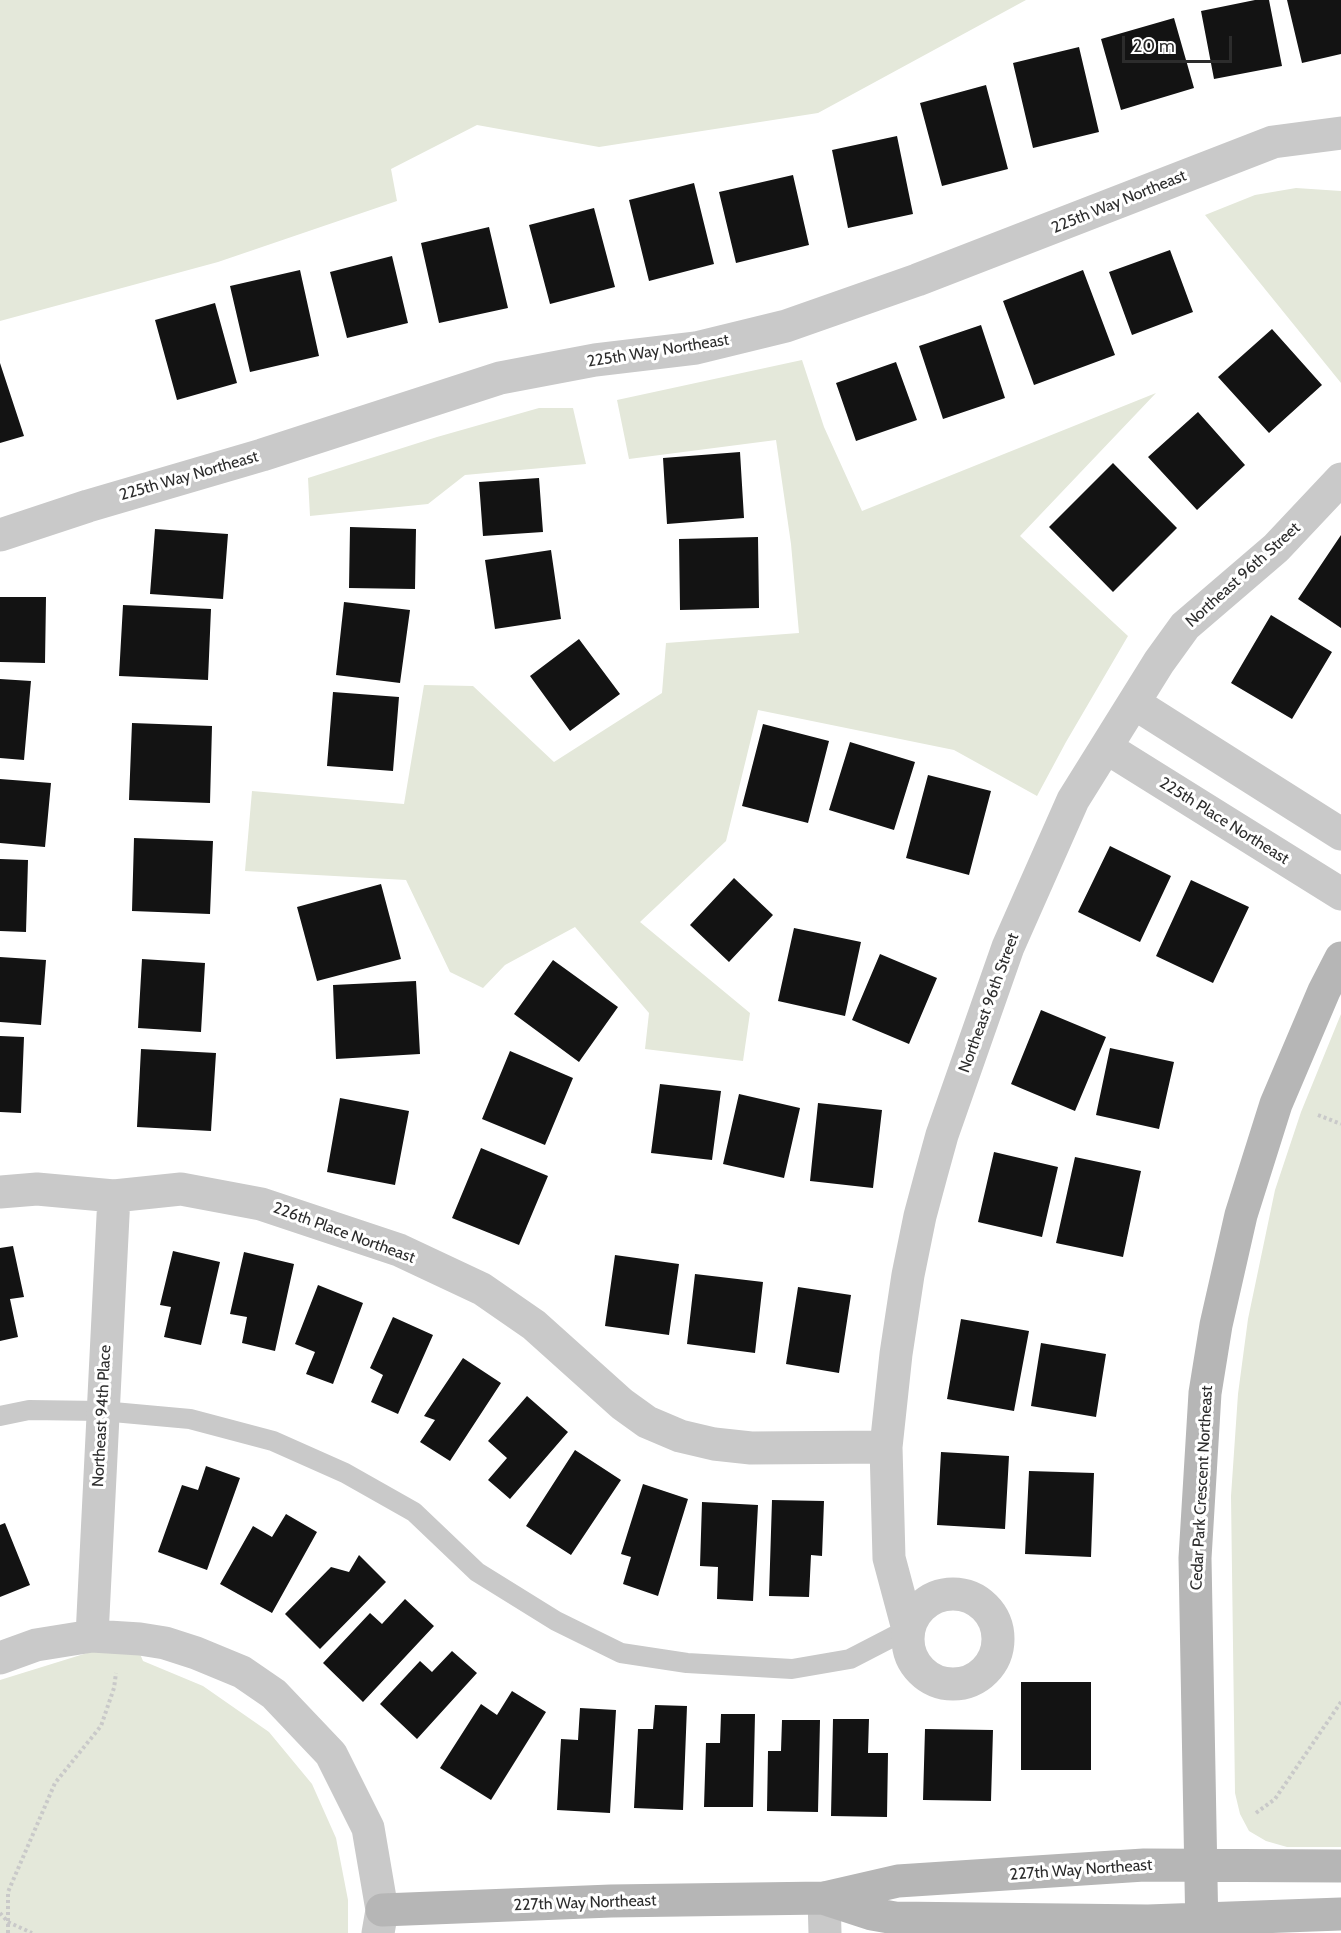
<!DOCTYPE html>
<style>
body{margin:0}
#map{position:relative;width:1341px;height:1933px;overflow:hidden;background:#fff;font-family:Cabin,sans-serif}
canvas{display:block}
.scale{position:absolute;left:1122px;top:36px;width:110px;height:27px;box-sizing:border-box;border:3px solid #2c2c2c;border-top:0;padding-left:8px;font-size:18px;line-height:21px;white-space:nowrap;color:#2c2c2c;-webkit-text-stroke:4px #fff;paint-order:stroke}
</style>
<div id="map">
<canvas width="1341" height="1933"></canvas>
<div class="scale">20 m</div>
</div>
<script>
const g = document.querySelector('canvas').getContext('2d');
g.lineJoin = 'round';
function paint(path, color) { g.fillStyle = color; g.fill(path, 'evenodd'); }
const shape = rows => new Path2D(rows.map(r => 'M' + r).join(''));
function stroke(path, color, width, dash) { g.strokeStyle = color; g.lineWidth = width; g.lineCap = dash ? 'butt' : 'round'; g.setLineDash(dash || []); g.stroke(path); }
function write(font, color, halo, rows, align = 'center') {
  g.font = font + ' Cabin,sans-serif'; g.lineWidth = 6; g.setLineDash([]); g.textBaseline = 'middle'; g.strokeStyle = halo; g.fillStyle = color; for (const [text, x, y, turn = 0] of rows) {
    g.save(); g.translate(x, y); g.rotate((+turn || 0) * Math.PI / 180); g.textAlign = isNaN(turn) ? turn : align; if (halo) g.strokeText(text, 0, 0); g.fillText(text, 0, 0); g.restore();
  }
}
paint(shape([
 [0,0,1026,0,818,113,599,147,477,125,391,169,397,201,218,262,0,321],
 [1296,188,1341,191,1341,383,1205,215,1255,195],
 [802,360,824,427,862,511,1156,393,1020,536,1128,636,1066,742,1037,796,954,750,758,710,726,841,640,922,750,1013,743,1061,645,1049,649,1013,575,927,505,965,483,988,450,972,406,880,245,871,252,791,404,804,424,685,473,686,554,762,662,693,666,643,799,633,791,544,776,440,629,459,617,400],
 [539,408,573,408,586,464,465,475,428,504,310,516,308,478,437,437],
 [1341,1014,1341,1847,1287,1847,1266,1841,1249,1831,1240,1814,1235,1793,1231,1496,1238,1394,1248,1319,1275,1190,1301,1112],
 [100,1649,138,1649,143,1661,203,1686,269,1732,312,1784,336,1838,348,1900,348,1933,0,1933,0,1680]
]), '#e4e8da');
paint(shape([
 [1255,0,1269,0,1282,66,1214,79,1201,11],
 [1287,0,1341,0,1341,54,1302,63],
 [1174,18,1194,88,1121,110,1101,39],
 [1079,47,1099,132,1033,148,1013,63],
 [986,85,1008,169,942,186,920,103],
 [897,136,913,214,848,228,832,150],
 [793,175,809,245,736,263,719,192],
 [694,183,714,264,649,281,629,200],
 [594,208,615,287,550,304,529,225],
 [489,227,508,308,439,323,421,243],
 [1170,250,1193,312,1132,335,1109,272],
 [392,256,408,323,347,338,330,272],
 [300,270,319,356,250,372,230,286],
 [1083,270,1115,355,1034,385,1003,301],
 [215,303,237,383,177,400,155,320],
 [981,325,1005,398,943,419,919,346],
 [1272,329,1322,385,1269,433,1218,377],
 [896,362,917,420,856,441,836,383],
 [0,363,24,436,0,443],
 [1198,412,1245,465,1197,510,1148,457],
 [740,452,744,518,667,524,663,458],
 [1113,463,1177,528,1113,592,1049,527],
 [539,478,543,532,483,536,479,482],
 [350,527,416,529,415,589,349,588],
 [155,529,228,534,223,599,150,594],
 [1341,535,1341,628,1298,599],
 [758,537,759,608,680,610,679,539],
 [551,550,561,619,495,629,485,560],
 [0,597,46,597,45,663,0,662],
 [344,602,410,610,400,683,336,675],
 [123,605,211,609,208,680,119,676],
 [1271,615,1332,652,1292,719,1231,683],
 [579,639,620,694,570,731,530,676],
 [0,679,31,681,24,760,0,758],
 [333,692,399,697,393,771,327,766],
 [132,723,212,726,210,803,129,800],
 [763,724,829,741,808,823,742,806],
 [850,742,915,762,894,830,829,810],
 [928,775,991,791,969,875,906,858],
 [0,779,51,783,45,847,0,843],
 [134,838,213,841,210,914,132,911],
 [1110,846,1171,876,1140,942,1078,912],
 [0,859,28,860,26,932,0,931],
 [734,878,773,915,729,962,690,925],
 [1191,880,1249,907,1213,983,1156,956],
 [381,884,401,959,317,981,297,907],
 [794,928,861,942,845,1016,778,1001],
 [880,954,937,978,909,1044,852,1020],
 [0,957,46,960,41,1025,0,1022],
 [142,959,205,963,201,1032,138,1028],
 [553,960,618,1007,579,1062,514,1014],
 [416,981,420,1054,336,1059,333,985],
 [1041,1010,1106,1037,1075,1111,1011,1084],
 [0,1036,24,1037,21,1113,0,1112],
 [1110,1048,1174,1062,1159,1129,1096,1115],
 [141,1049,216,1053,211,1131,137,1127],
 [510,1051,573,1078,545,1145,482,1119],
 [660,1084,721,1091,712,1160,651,1153],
 [739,1094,800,1108,784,1178,723,1164],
 [340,1098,409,1111,395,1185,327,1172],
 [818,1103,882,1110,873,1188,810,1181],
 [481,1148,548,1176,519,1245,452,1218],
 [994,1152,1058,1167,1042,1237,978,1222],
 [1075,1157,1141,1171,1123,1257,1056,1243],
 [13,1246,24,1297,10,1299,18,1337,0,1341,0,1248],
 [173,1251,220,1262,201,1345,164,1337,171,1307,160,1305],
 [244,1252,294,1264,275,1351,242,1343,247,1317,230,1314],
 [615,1255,679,1264,669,1335,605,1326],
 [695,1274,763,1282,755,1353,687,1344],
 [318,1285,363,1303,333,1384,306,1374,315,1352,295,1344],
 [798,1287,851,1295,839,1373,786,1364],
 [393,1317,433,1335,398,1414,371,1402,383,1375,370,1368],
 [961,1319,1029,1331,1014,1411,947,1399],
 [1041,1343,1106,1354,1096,1417,1031,1406],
 [463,1358,501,1383,450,1461,420,1442,435,1420,424,1416],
 [527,1396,568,1432,510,1499,488,1480,507,1458,488,1441],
 [575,1450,621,1480,571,1555,526,1526],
 [941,1452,1009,1456,1005,1529,937,1525],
 [206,1466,240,1478,207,1570,158,1552,182,1485,198,1490],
 [1029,1471,1094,1473,1091,1557,1025,1554],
 [643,1484,688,1499,658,1596,623,1584,631,1557,621,1554],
 [772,1500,824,1501,822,1556,811,1555,809,1597,769,1596],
 [702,1502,758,1505,753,1601,717,1599,718,1567,700,1566],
 [286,1514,317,1532,272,1613,220,1584,253,1526,272,1537],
 [5,1523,30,1585,0,1597,0,1525],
 [359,1555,386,1582,320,1649,285,1614,331,1567,349,1572],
 [405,1599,434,1626,363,1702,323,1663,370,1613,382,1624],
 [452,1651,477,1673,417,1739,380,1704,420,1661,432,1672],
 [1021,1682,1091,1682,1091,1770,1021,1770],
 [512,1691,546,1712,491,1800,440,1768,481,1704,497,1715],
 [655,1705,687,1706,683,1810,634,1808,638,1729,653,1729],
 [580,1708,616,1710,610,1813,557,1810,561,1739,578,1740],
 [721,1714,755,1714,753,1807,704,1807,706,1743,720,1743],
 [833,1719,869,1719,868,1753,888,1753,887,1817,831,1816],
 [782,1720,820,1720,818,1812,767,1811,768,1751,781,1751],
 [925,1729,993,1730,991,1801,923,1800]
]), '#131313');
stroke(shape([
 [1318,1115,1341,1124],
 [1256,1813,1275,1799,1341,1702],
 [0,1913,8,1922,32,1933],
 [8,1933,8,1892,55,1783,101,1726,114,1688,116,1673]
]), '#c9c9c9', 4, [3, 3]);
stroke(shape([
 [0,1416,29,1410,102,1411,190,1419,273,1441,345,1473,414,1512,477,1572,556,1621,621,1653,687,1663,792,1669,850,1659,908,1629]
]), '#c9c9c9', 20);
stroke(shape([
 [0,535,88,506,262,455,500,378,595,360,696,348,786,326,917,280,1273,142,1341,133],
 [1134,703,1341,834],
 [1107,748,1341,894],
 [0,1192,37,1189,114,1196,181,1189,261,1204,399,1250,482,1289,534,1325,622,1404,647,1422,680,1436,714,1444,751,1448,886,1447],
 '908 1639a45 45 0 1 1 90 0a45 45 0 1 1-90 0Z',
 [908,1629,889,1558,886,1447,896,1354,908,1275,920,1216,931,1175,942,1135,1008,947,1073,800,1159,662,1185,626,1276,548,1341,479],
 [92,1636,114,1196],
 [0,1658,36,1645,92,1636,140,1639,165,1643,196,1653,242,1672,274,1694,331,1754,368,1828,382,1910,378,1933],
 [824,1898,825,1933]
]), '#c9c9c9', 33);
stroke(shape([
 [826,1899,872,1914,895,1918,1148,1921,1341,1914],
 [382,1910,611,1901,824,1898,898,1881,1144,1865,1341,1866],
 [1202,1933,1195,1558,1205,1393,1216,1325,1241,1215,1276,1104,1324,991,1341,958]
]), '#b6b6b6', 33);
write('16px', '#2c2c2c', '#fff', [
 ["225th Way Northeast",1119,202,-22],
 ["225th Way Northeast",658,351,-9],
 ["225th Way Northeast",189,476,-16],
 ["Northeast 96th Street",1243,575,-42],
 ["225th Place Northeast",1224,821,32],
 ["Northeast 96th Street",989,1003,-70],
 ["226th Place Northeast",344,1233,20],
 ["Northeast 94th Place",102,1416,-87],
 ["Cedar Park Crescent Northeast",1202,1488,-87],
 ["227th Way Northeast",1081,1870,-4],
 ["227th Way Northeast",585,1903,-2]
]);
</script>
